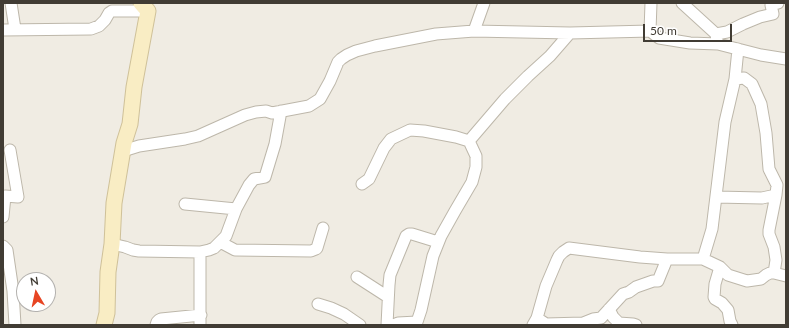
<!DOCTYPE html>
<style>
body{margin:0}
#map{position:relative;width:789px;height:328px;overflow:hidden;background:#f0ece3;font-family:Lato,sans-serif}
canvas{display:block}
.frame{position:absolute;inset:0;border:4px solid #413c34;pointer-events:none}
.north{position:absolute;left:16px;top:272px;width:40px;height:40px;box-sizing:border-box;background:#fff;border:1px solid #b3b1ae;border-radius:50%;rotate:351deg;font-size:11px;font-weight:700;line-height:16px;text-align:center;color:#413c34}
.north::after{content:'';display:block;margin:auto;width:14px;height:18px;background:#e74523;clip-path:polygon(50% 0,100% 100%,50% 72%,0 100%)}
.scale{position:absolute;left:643px;top:24px;width:89px;height:18px;box-sizing:border-box;border:2px solid #413c34;border-top:0;padding-left:5px;font-size:12px;line-height:14px;white-space:nowrap;color:#413c34;-webkit-text-stroke:3px #fff;paint-order:stroke}
</style>
<div id="map">
<canvas width="789" height="328"></canvas>
<div class="frame"></div>
<div class="north">N</div>
<div class="scale">50 m</div>
</div>
<script>
const g = document.querySelector('canvas').getContext('2d');
g.lineJoin = 'round';
const shape = rows => new Path2D(rows.map(r => 'M' + r).join(''));
function stroke(path, color, width, dash) { g.strokeStyle = color; g.lineWidth = width; g.lineCap = dash ? 'butt' : 'round'; g.setLineDash(dash || []); g.stroke(path); }
const street = shape([
 [11,3,15,29],
 [682,3,716,34,717,40],
 [3,30,91,29,99,26,105,20,109,13,112,11,148,11],
 [474,31,484,3],
 [650,31,651,3],
 [716,34,727,32,743,24,760,17,773,14,771,5,778,3],
 [469,141,505,99,528,76,550,56,570,33],
 [123,151,139,146,185,139,198,136,245,115,256,112,266,111,272,113,309,106,320,99,330,81,338,62,341,59,347,55,356,51,375,46,436,34,474,31,570,33,650,31,659,38,690,43,718,44,761,55,786,59],
 [362,184,369,179,384,148,391,139,410,130,424,131,456,137,469,141,476,156,476,167,472,182,455,211,441,236,433,256,421,310,416,325],
 [716,197,762,198,776,195,777,185,769,169,766,133,761,104,752,84,744,78,735,79],
 [185,204,236,209],
 [3,217,5,196,18,197,10,150],
 [220,242,235,250,311,251,316,249,317,248,323,228],
 [112,244,125,247,133,250,139,251,200,252,209,250,214,248,226,236,236,209,249,185,254,179,265,177,275,144,281,111],
 [3,246,7,250,13,291,15,325],
 [200,252,200,325],
 [703,259,712,229,725,122,735,79,738,49],
 [720,267,715,284,714,297,715,299,722,303,728,310,730,321,732,325],
 [774,273,776,260,774,247,769,234,769,230,776,195],
 [357,277,388,297],
 [318,304,331,308,344,314,360,325],
 [609,309,613,317,619,323,633,324,636,325],
 [537,318,546,324,583,323,593,319,601,318,623,294,629,292,636,287,653,281,658,281,667,259],
 [156,325,157,322,159,320,161,319,201,315],
 [387,325,389,285,390,275,406,236,409,234,412,234,438,242],
 [393,325,398,323,417,322],
 [533,325,537,318,546,286,557,260,559,256,563,252,569,248,640,257,667,259,703,259,720,267,728,275,747,281,761,279,766,275,770,273,774,273,786,276]
]);
const secondary = shape([
 [104,325,107,313,108,272,112,244,114,203,124,143,130,124,134,87,148,11,141,3]
]);
stroke(street, '#bdb7aa', 13);
stroke(secondary, '#cfc199', 17);
stroke(street, '#fff', 11);
stroke(secondary, '#f9edc4', 15);
</script>
